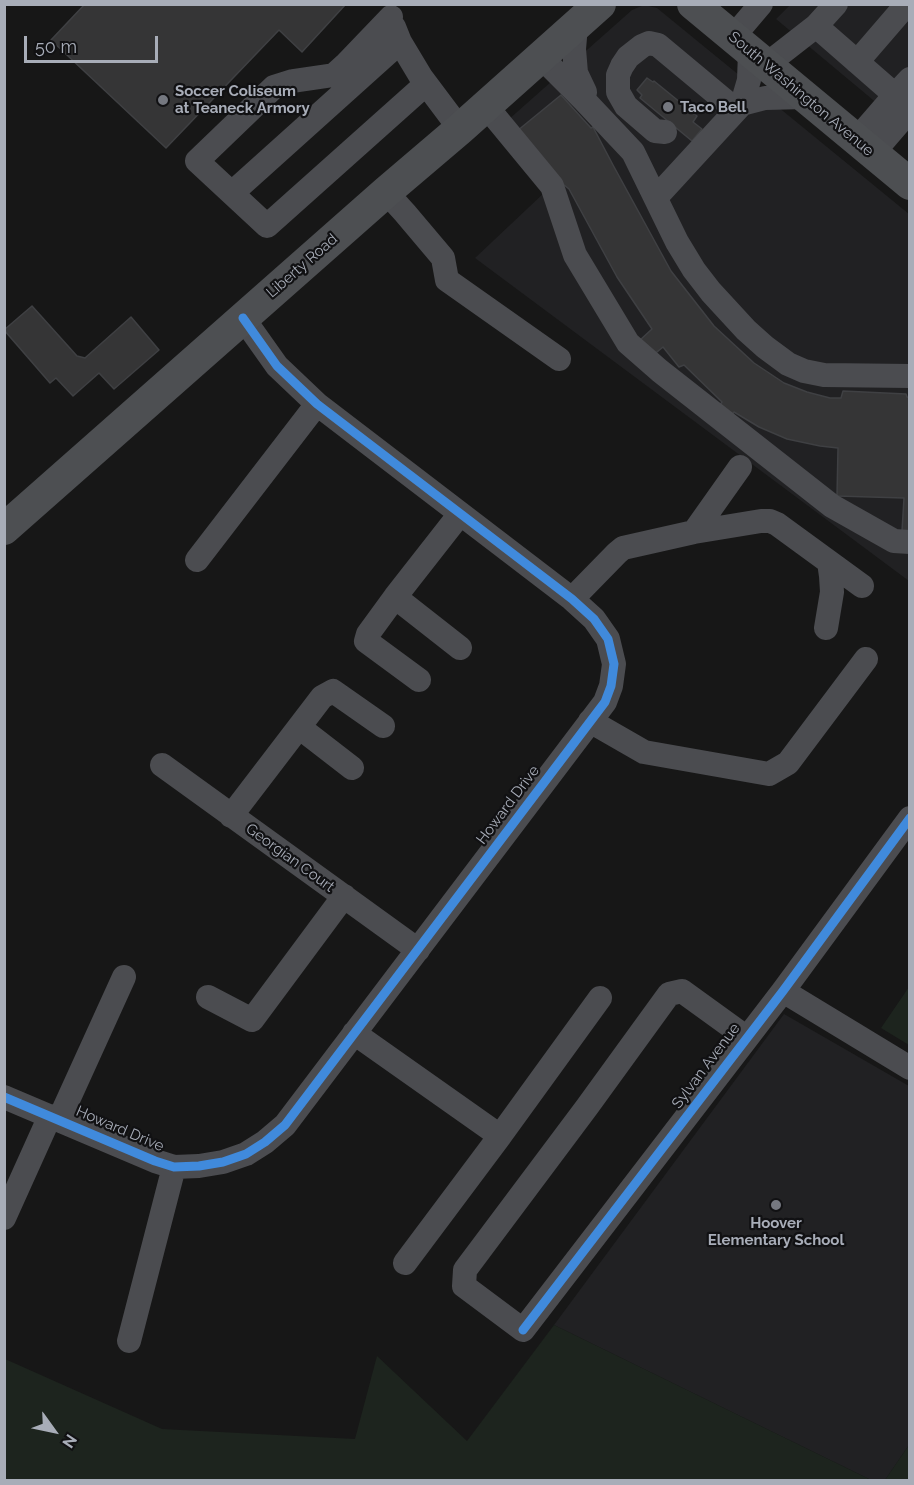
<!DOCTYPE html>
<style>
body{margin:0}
#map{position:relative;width:914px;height:1485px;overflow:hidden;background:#171717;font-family:Raleway,sans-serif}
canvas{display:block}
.frame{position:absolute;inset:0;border:6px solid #a8adb8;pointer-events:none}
.north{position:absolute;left:24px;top:1401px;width:60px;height:60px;-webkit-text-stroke:4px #111113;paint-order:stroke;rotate:123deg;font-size:16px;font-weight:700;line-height:24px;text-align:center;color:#a8adb8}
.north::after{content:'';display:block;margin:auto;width:21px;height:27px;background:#a8adb8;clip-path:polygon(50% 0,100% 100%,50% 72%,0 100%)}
.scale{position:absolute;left:24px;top:36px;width:134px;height:27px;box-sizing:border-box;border:3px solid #a8adb8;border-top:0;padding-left:8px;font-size:18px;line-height:21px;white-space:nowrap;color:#a8adb8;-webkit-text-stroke:4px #111113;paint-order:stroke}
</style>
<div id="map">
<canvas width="914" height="1485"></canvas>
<div class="frame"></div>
<div class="north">N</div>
<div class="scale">50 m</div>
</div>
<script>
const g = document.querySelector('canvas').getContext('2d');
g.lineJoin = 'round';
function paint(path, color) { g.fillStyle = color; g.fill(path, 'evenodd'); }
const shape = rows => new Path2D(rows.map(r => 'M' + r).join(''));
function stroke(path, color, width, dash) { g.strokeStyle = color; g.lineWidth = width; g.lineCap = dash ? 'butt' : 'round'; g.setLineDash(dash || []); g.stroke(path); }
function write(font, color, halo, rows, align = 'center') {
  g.font = font + ' Raleway,sans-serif'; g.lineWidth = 4.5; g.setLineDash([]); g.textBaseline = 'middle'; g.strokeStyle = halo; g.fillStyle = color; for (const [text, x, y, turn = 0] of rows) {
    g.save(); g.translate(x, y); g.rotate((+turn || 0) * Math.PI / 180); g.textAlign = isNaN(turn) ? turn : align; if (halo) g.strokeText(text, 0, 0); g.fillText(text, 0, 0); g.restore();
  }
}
paint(shape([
 [644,5,657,8,909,214,909,581,475,258,545,192,499,128,632,10],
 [790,5,909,5,909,95,891,115,776,19],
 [784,1014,909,1086,909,1445,885,1480,871,1480,554,1325]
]), '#212123');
paint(shape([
 [909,987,909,1045,881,1028],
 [554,1325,871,1480,5,1480,5,1359,162,1429,355,1439,377,1356,467,1441],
 [909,1445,909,1480,885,1480]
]), '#1d241e');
const building = shape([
 [85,4,346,4,302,52,279,30,166,148,51,40,85,4],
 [647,78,653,82,654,81,697,116,693,122,702,129,692,141,640,98,642,95,637,90,647,78],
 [561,95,591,128,593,127,613,165,671,271,714,326,754,363,784,383,807,392,830,398,841,398,843,391,906,394,907,397,910,398,910,531,902,531,904,498,837,496,838,448,820,446,787,439,759,427,734,412,730,417,717,409,722,402,684,365,679,367,663,347,651,357,639,341,652,329,617,277,569,189,558,180,517,131,561,95],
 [32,306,77,356,85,358,131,317,159,350,114,389,99,373,73,396,56,378,50,383,4,330,32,306]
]);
paint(building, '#353536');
stroke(building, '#3f4043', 1.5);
stroke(shape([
 [391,17,345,65,334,75,293,81,274,87,197,161,267,226,426,84],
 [576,26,574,49,576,73,585,92,584,97],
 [816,26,895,95,856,140],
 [394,27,400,42,421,77,460,129],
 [733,37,761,4],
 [541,57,584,100,633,152,677,242,694,270,711,292,746,330,765,347,788,364,804,371,824,375,910,376],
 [857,62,907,4],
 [766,65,816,26,836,4],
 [895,95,910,79],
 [742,104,765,98,805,97],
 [486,106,552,186,575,255,628,343,660,371,832,506,894,541,910,542],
 [665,132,655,131,626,106,618,92,618,75,622,66,628,57,642,46,649,43,658,45,736,110],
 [873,153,910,110],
 [386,192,405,213,443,258,447,280,559,359],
 [232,193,400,42],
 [654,195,662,191,742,104,749,80,750,52],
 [694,532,761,521,770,521,777,524,862,586],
 [197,560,317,404],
 [395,597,460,648],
 [572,599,617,553,623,548,694,532,740,467],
 [826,628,832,592,831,576,829,562],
 [419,680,366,641,368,634,395,597,460,514],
 [590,721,644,752,769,774,788,763,866,659],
 [299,727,352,768],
 [162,765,418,950],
 [231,816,322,697,333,691,383,726],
 [783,991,910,1068],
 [208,997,252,1020,344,896],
 [354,1033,500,1136,405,1263],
 [747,1038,682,991,669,994,587,1107,465,1270,464,1286,523,1330,747,1038,783,991,910,818],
 [4,1097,155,1161,174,1167,199,1166,223,1162,246,1154,265,1142,285,1125,605,702,611,686,614,664,608,639,594,619,572,599,317,404,277,366,243,318],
 [59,1120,124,977],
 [500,1136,600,998],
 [4,1218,50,1116],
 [129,1341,174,1167]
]), '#4b4c50', 24);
stroke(shape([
 [693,4,910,184],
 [4,529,386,192,460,129,600,4]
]), '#4d4f52', 32);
stroke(shape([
 [4,1097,155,1161,174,1167,199,1166,223,1162,246,1154,265,1142,285,1125,605,702,611,686,614,664,608,639,594,619,572,599,317,404,277,366,243,318],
 [523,1330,783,991,910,818]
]), '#408adc', 9);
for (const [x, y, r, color] of [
 [163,100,6,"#757880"],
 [668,107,6,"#757880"],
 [776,1205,6,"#757880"]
]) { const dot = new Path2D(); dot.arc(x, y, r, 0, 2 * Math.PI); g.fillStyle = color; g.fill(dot); stroke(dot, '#111113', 2); }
write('bold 15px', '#a8adb8', '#111113', [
 ["Soccer Coliseum",175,91],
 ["at Teaneck Armory",175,108],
 ["Taco Bell",680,107],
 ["Hoover",776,1223,"center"],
 ["Elementary School",776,1240,"center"]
], 'left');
write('15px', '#a8adb8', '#111113', [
 ["South Washington Avenue",801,94,40],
 ["Liberty Road",302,266,-41],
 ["Howard Drive",508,805,-53],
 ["Georgian Court",290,858,36],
 ["Sylvan Avenue",706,1066,-53],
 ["Howard Drive",120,1129,23]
]);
</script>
